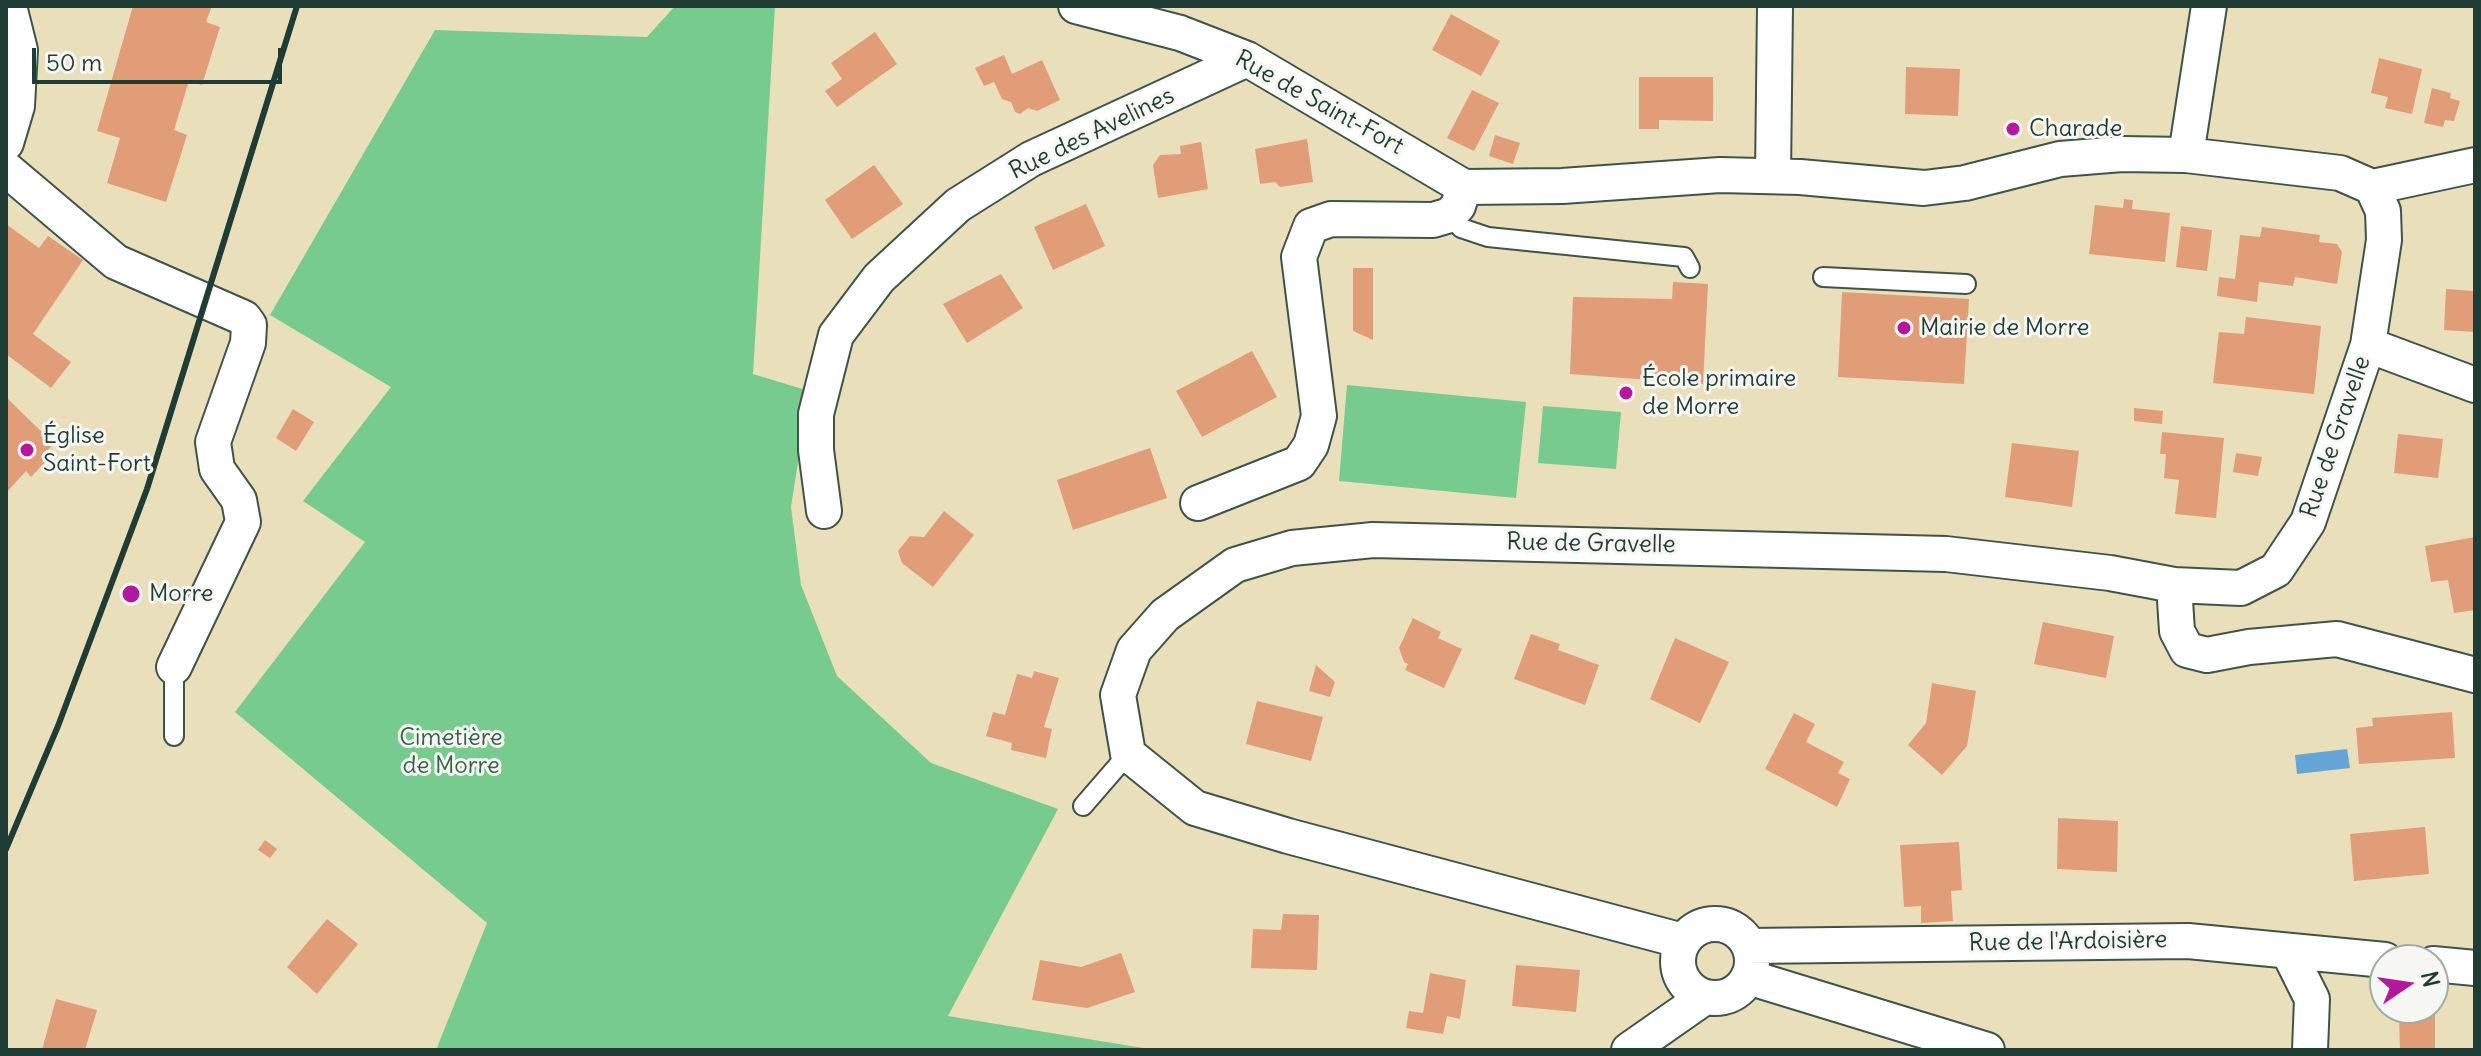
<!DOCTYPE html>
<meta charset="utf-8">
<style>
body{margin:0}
#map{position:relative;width:2481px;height:1056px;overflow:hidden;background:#e9dfbb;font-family:Delius,sans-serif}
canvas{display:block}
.frame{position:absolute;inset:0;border:8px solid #1f3d34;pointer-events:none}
.north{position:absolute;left:2369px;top:944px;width:80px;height:80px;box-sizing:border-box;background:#f6f6f2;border:2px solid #a0aca6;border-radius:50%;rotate:77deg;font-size:22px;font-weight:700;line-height:32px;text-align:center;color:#1f3d34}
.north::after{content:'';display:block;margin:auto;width:28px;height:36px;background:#b5179e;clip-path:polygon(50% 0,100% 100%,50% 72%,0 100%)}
.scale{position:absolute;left:32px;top:48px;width:250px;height:36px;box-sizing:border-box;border:4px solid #1f3d34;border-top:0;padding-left:10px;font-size:24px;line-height:28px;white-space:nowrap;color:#1f3d34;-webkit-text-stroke:6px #f6f6f2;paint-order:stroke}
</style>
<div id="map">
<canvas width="2481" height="1056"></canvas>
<div class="frame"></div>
<div class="north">N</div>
<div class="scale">50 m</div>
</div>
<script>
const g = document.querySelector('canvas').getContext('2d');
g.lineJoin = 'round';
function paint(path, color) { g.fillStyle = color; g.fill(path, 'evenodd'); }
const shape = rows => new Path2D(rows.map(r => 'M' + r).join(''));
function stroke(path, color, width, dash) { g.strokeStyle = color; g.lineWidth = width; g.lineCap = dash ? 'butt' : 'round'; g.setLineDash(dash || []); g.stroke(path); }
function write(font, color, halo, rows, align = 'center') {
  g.font = font + ' Delius,sans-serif'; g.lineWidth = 6; g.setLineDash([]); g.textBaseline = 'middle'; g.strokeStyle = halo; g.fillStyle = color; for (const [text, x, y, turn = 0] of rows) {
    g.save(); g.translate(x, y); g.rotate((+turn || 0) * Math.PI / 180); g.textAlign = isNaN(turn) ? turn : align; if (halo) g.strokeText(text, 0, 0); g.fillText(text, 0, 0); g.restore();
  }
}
paint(shape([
 [675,6,775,6,753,374,809,391,791,507,801,585,837,676,931,763,1058,809,948,1016,1155,1050,436,1050,487,923,235,712,365,542,303,501,391,387,270,315,435,30,647,37],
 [1347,385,1526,402,1516,498,1339,481],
 [1543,406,1621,412,1616,469,1538,463]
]), '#77cb8e');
paint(shape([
 [2347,749,2350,768,2297,774,2295,755]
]), '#67a5d9');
paint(shape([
 [133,6,212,6,206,22,220,27,202,85,189,81,174,130,187,135,166,202,107,183,120,138,97,131],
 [1451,14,1500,41,1481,76,1432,50],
 [875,32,897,64,837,107,825,91,842,79,831,63],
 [1004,55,1012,74,1042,60,1060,100,1037,111,1028,108,1020,114,1015,112,1011,102,1002,99,994,82,984,86,975,68],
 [2379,58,2422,69,2412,114,2385,108,2388,97,2371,93],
 [1906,67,1960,69,1958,116,1905,114],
 [1639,77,1713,77,1713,121,1659,120,1659,129,1639,129],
 [2432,88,2451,93,2450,98,2460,101,2454,121,2445,120,2443,127,2424,123],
 [1472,90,1499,103,1474,151,1447,138],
 [1495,135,1520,143,1513,164,1489,156],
 [1307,139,1313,182,1280,187,1275,182,1260,184,1255,149],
 [1201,142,1208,189,1158,198,1153,165,1160,155,1181,154,1180,146],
 [874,165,903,204,852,239,825,200],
 [2124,199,2133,200,2132,209,2170,213,2165,262,2089,254,2095,205,2123,208],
 [1086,204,1105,246,1053,270,1034,227],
 [6,224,39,248,48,236,83,260,33,334,71,362,51,388,6,354],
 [2181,226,2212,230,2207,271,2176,267],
 [2262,227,2320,235,2319,242,2337,244,2342,252,2337,284,2295,277,2293,286,2259,282,2257,302,2217,296,2219,277,2235,279,2240,235,2260,237],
 [1353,268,1373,268,1373,340,1353,331],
 [1001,274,1023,308,967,343,943,304],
 [1673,282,1708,284,1703,384,1570,374,1573,297,1672,299],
 [2446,289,2475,291,2475,332,2444,330],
 [1842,292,1969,299,1964,384,1838,377],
 [2246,317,2321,326,2314,394,2213,383,2219,332,2244,334],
 [1252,351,1277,397,1202,437,1176,391],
 [6,397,54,444,41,456,46,461,31,477,26,471,6,493],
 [2134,408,2163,411,2162,424,2134,421],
 [293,409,314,422,296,451,276,438],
 [2162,432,2224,438,2216,518,2175,514,2179,480,2164,478,2166,454,2160,454],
 [2398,434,2443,439,2438,478,2394,473],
 [2012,443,2079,451,2072,507,2005,497],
 [1150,448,1167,498,1073,530,1057,480],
 [2236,453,2262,457,2258,476,2233,472],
 [944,511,974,535,933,587,902,563,898,551,910,536,924,537],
 [2475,537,2475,610,2454,613,2448,580,2431,582,2425,546],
 [1413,618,1441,632,1438,638,1462,649,1444,688,1405,670,1408,664,1404,662,1399,648],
 [2043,622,2114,636,2106,678,2034,664],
 [1531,634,1560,644,1558,650,1599,665,1585,705,1514,679],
 [1675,638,1729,662,1700,723,1650,699],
 [1316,665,1335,682,1330,697,1309,691],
 [1034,671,1059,678,1044,727,1052,729,1046,758,1011,750,1012,743,986,736,993,712,1005,715,1017,674,1032,678],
 [1932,683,1976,691,1967,746,1942,775,1908,745,1926,723],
 [1257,701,1323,717,1311,761,1246,744],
 [2452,712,2455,758,2359,764,2356,728,2373,726,2372,718],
 [1794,713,1815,724,1806,742,1844,762,1838,773,1850,779,1837,807,1765,769],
 [2058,818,2118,821,2117,872,2057,869],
 [2425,827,2429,874,2354,881,2350,834],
 [265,840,277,849,270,858,258,850],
 [1959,842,1962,890,1951,891,1953,921,1921,923,1921,906,1904,907,1900,845],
 [1283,914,1319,915,1317,970,1251,968,1253,929,1281,930],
 [327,919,358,944,317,994,287,967],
 [1121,953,1135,992,1087,1008,1032,1000,1040,960,1081,967],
 [1516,965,1580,970,1576,1012,1512,1006],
 [1430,973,1466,980,1460,1019,1447,1016,1443,1034,1406,1028,1409,1011,1423,1013],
 [56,999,97,1010,85,1050,42,1050],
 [2399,1013,2435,1013,2435,1050,2400,1050]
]), '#e19d78');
const service = shape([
 [1450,215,1461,228,1488,237,1684,257,1690,268],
 [1823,277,1966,284],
 [174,736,174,667],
 [1083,806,1128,754]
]);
const minor = shape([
 [1076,6,1180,33,1247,59,1464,187,1562,186,1720,175,1800,177,1924,188,1965,183,2060,159,2122,154,2186,155,2340,173,2372,187,2475,165],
 [6,143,17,106,20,50,9,6],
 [2186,155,2209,6],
 [6,169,116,262,244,318,249,325,248,343,213,442,217,469,239,500,243,522,174,667],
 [1773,176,1775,6],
 [2368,345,2475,385],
 [1198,503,1299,463,1311,445,1319,416,1299,257,1311,226,1331,219,1433,220,1450,215,1458,206,1464,187],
 [824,511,816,450,816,414,836,335,879,278,958,205,1031,159,1247,59],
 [2174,585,2177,631,2187,650,2207,655,2249,647,2337,639,2475,675],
 '1678 961a37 37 0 1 1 74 0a37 37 0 1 1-74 0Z',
 [1683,941,1288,836,1195,808,1128,754,1118,695,1134,650,1165,615,1235,565,1292,548,1373,540,1946,554,2110,573,2174,585,2241,588,2276,570,2308,522,2368,345,2384,240,2383,211,2372,187],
 [1749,946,2188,941,2385,960],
 [2289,953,2312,999,2310,1050],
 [2433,964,2475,968],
 [1748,977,1987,1050],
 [1629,1050,1705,997]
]);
stroke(service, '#3d5548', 22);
stroke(minor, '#3d5548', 38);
stroke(service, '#fff', 18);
stroke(minor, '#fff', 34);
stroke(shape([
 [6,849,58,726,147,489,297,6]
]), '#1f3d34', 6);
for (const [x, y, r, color] of [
 [2013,129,8,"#b5179e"],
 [1904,328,8,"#b5179e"],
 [1626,393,8,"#b5179e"],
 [27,450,8,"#b5179e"],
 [131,594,10,"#b5179e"]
]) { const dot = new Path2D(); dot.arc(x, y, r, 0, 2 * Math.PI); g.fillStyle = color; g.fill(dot); stroke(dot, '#f6f6f2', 3); }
write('24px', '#1f3d34', '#f6f6f2', [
 ["Rue de Saint-Fort",1319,103,29],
 ["Rue des Avelines",1092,134,-26],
 ["Rue de Gravelle",2336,437,-71],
 ["Rue de Gravelle",1591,544,1],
 ["Rue de l'Ardoisière",2068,942,-1]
]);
write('24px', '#1f3d34', '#f6f6f2', [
 ["Charade",2029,129],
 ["Mairie de Morre",1920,328],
 ["École primaire",1642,379],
 ["de Morre",1642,407],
 ["Église",43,436],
 ["Saint-Fort",43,464],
 ["Morre",149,594]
], 'left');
write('24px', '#35604a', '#f6f6f2', [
 ["Cimetière",451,738],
 ["de Morre",451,766]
]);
</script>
